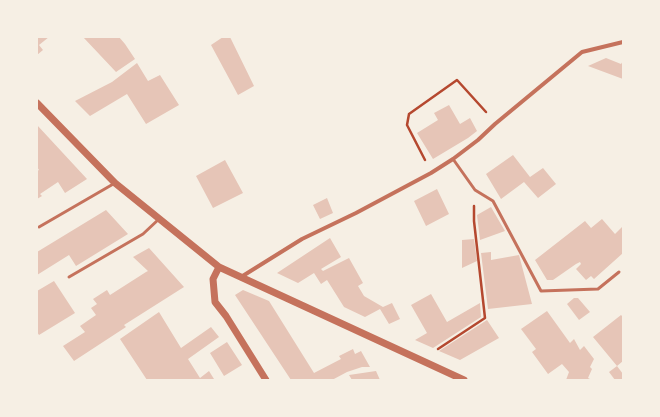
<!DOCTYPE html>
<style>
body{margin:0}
#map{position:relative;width:660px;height:417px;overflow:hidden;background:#f6efe4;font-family:Helvetica,sans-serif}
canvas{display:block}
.frame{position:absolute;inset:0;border:38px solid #f6efe4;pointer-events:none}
</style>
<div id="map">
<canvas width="660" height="417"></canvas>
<div class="frame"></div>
</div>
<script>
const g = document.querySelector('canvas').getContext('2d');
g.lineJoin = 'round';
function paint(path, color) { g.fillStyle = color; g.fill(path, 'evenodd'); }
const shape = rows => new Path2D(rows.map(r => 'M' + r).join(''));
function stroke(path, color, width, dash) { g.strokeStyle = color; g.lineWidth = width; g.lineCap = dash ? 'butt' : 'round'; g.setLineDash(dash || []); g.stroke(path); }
paint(shape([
 [37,37,49,37,39,45,43,50,37,55],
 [83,37,119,37,125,44,135,59,116,72],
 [223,37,230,37,254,86,238,95,211,45],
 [606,58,621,64,623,61,623,79,588,66],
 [137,63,148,81,160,75,179,105,146,124,127,94,90,116,75,101,112,82],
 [449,105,460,124,470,118,477,131,468,138,433,159,417,133,438,120,434,113],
 [37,125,87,179,65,193,58,182,40,194,42,196,37,199,37,171,39,170,37,167],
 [513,155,530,177,543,168,556,184,538,198,524,182,501,199,486,174],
 [225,160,243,193,213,208,196,176],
 [437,189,449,214,426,226,414,201],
 [327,198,333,213,320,219,313,205],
 [491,207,505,231,480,240,477,215],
 [106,210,128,234,76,266,69,255,37,275,37,252],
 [602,219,615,234,623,226,623,253,594,279,591,276,586,280,576,269,581,264,580,262,576,264,553,280,547,280,535,260,585,221,591,228],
 [330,238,341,257,321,269,323,271,349,258,363,283,358,286,364,296,383,307,392,303,400,319,389,324,380,309,365,317,344,307,327,280,321,284,314,273,298,283,277,273],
 [474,239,477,261,462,268,462,240],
 [149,248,184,287,124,325,126,327,74,361,63,346,85,332,80,326,96,315,91,308,97,304,93,299,107,290,110,295,146,272,148,271,133,257],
 [491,252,491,260,519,255,532,304,488,309,481,253],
 [54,281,75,313,39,335,37,332,37,291],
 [243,290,269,301,314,373,341,359,339,356,353,349,355,354,361,351,370,367,362,367,347,372,332,380,291,380,235,295],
 [431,294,447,322,480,303,481,317,433,348,415,340,427,333,411,305],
 [574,298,578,298,590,312,579,320,567,304],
 [547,311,570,343,574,339,580,350,584,346,594,359,590,367,592,369,588,378,592,380,566,380,569,372,562,364,548,374,532,352,536,349,521,329],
 [159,312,181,348,211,327,219,337,188,359,200,378,209,371,214,379,212,380,147,380,120,339],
 [621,315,623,317,623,361,617,366,623,374,623,380,615,380,609,372,617,366,593,337],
 [487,320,499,338,460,360,439,351],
 [227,342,242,365,224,376,210,353],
 [376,371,380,380,352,380,349,375]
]), '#e6c5b7');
stroke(shape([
 [425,160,407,125,409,114,457,80,486,112],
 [438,349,485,318,474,221,474,206]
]), '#b5482f', 2.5);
stroke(shape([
 [453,159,475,190,493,201,541,291,598,289,619,272],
 [39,227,115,183],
 [69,277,143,234,159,219]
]), '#c5725c', 3);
stroke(shape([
 [241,277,302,239,356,213,431,173,453,159,478,140,495,124,582,52,623,42]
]), '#c5725c', 4);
stroke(shape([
 [37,103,115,183,219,267,464,380],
 [219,267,213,279,215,302,226,316,266,380]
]), '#c5725c', 7);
</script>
